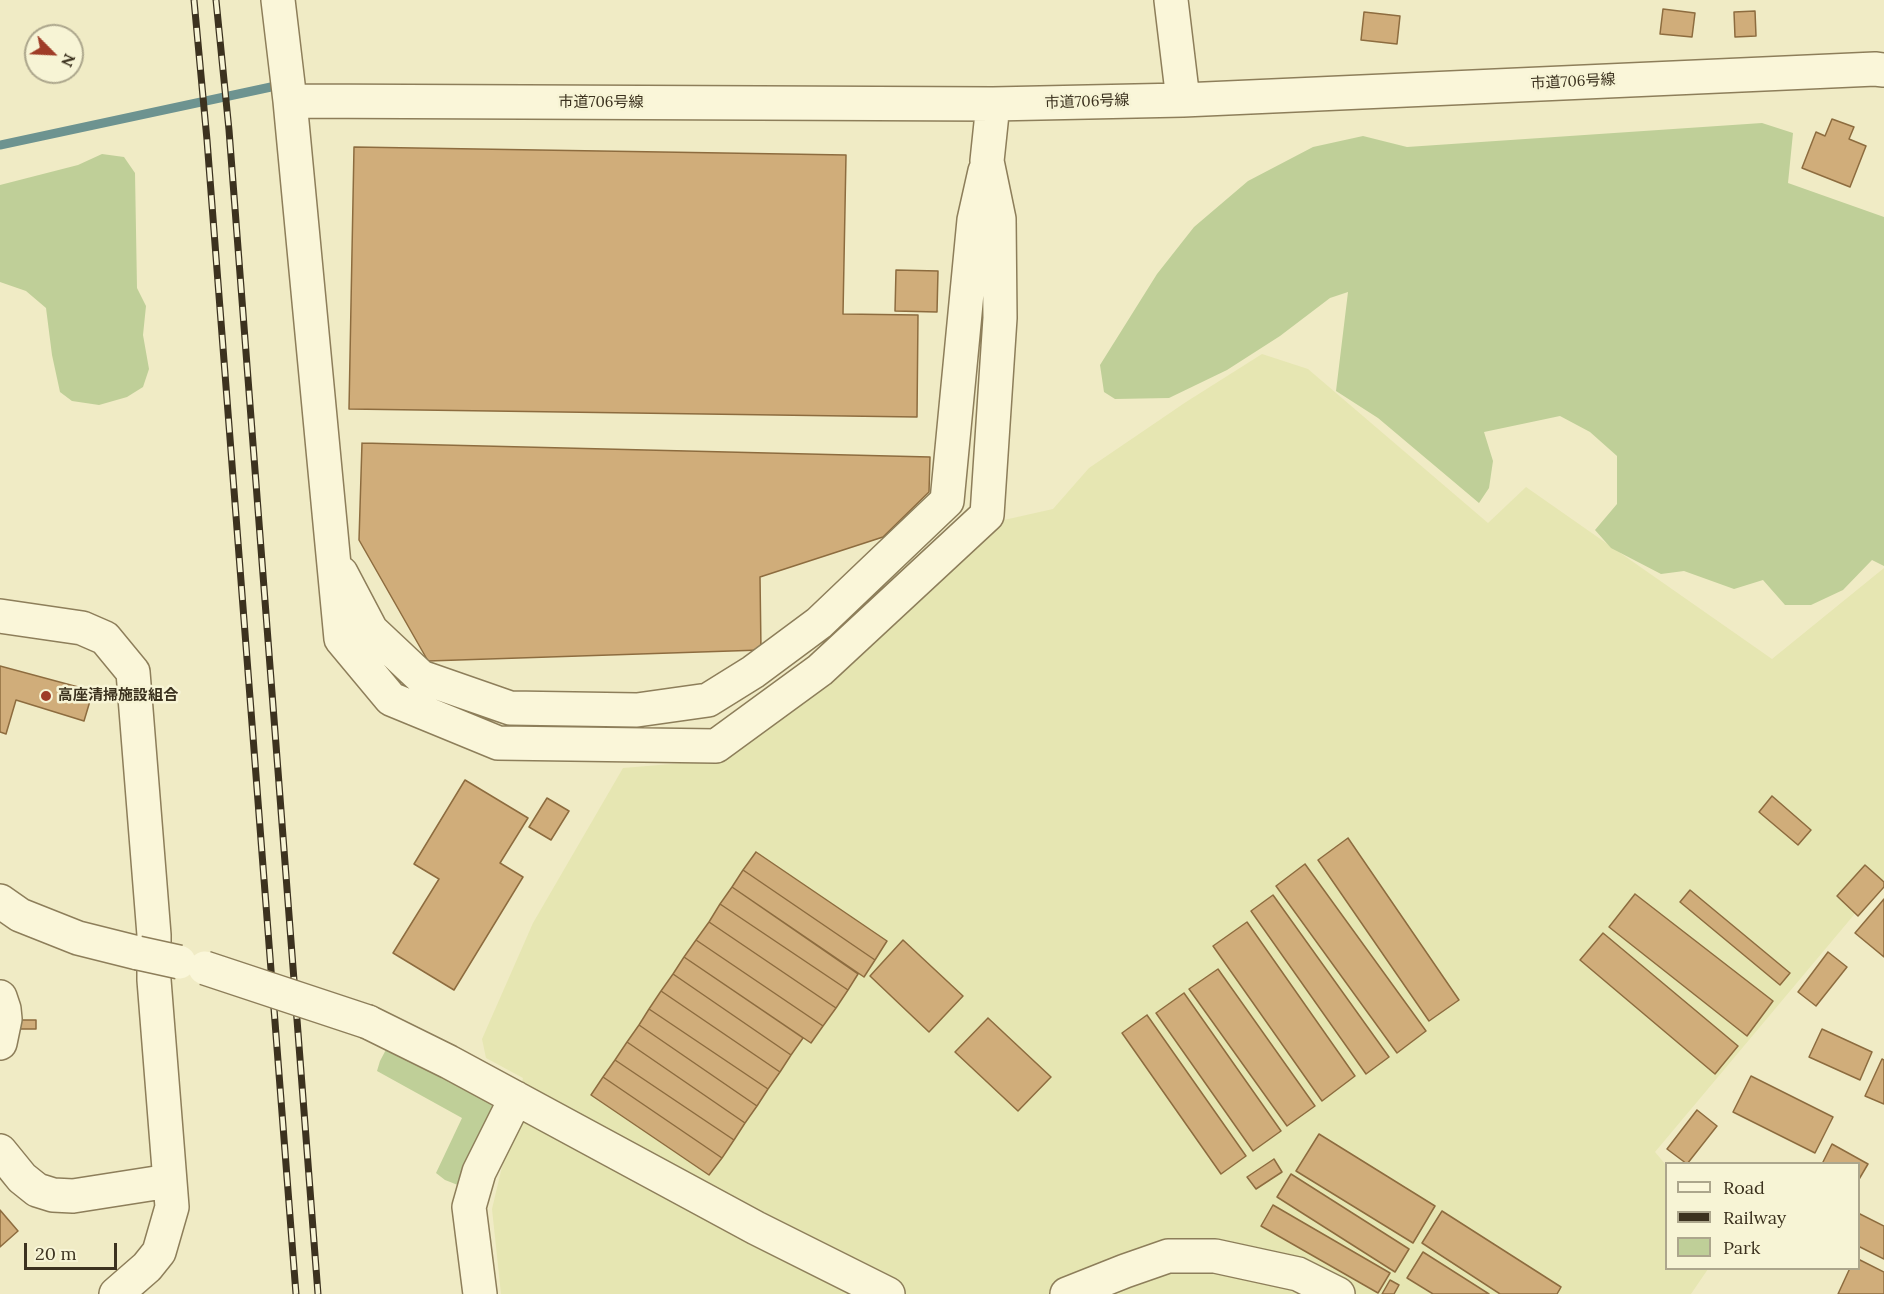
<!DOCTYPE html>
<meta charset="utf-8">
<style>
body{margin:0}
#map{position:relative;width:1884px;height:1294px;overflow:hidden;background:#f0ebc5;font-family:Lora,serif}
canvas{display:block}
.legend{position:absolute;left:1665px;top:1162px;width:195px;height:108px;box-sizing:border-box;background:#f7f4d5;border:2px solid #aca68c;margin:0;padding:8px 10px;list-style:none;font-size:18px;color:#3c321f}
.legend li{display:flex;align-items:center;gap:12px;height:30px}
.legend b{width:30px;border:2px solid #aca68c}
.north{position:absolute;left:24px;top:24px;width:60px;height:60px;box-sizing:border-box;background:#f7f4d5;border:2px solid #aca68c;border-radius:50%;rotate:114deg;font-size:16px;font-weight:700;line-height:24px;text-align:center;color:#3c321f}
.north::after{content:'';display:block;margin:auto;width:21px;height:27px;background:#9f3c27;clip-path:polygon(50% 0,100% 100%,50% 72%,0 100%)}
.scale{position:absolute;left:24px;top:1243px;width:93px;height:27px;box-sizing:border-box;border:3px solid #3c321f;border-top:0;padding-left:8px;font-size:18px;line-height:21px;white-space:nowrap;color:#3c321f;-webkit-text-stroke:4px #f7f4d5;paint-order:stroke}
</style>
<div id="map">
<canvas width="1884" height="1294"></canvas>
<ul class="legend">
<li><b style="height:8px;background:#faf6d9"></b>Road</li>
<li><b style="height:8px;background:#3c321f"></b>Railway</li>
<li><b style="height:16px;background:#bfcf98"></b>Park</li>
</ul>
<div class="north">N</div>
<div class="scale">20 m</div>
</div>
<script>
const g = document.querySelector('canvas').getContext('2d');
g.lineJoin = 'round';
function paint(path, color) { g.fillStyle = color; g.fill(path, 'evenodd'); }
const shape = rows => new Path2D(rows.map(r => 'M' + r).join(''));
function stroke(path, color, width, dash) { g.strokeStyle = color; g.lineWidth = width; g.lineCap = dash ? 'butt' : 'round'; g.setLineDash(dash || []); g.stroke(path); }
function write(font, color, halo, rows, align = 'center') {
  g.font = font + ' Lora,"Noto Sans JP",serif'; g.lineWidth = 5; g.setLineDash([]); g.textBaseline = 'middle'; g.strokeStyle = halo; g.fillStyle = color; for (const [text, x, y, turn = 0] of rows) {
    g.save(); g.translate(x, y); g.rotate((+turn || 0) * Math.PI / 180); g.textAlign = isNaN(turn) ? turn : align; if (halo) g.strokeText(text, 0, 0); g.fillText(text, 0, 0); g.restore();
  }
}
paint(shape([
 [1262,354,1308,369,1488,523,1526,487,1772,659,1884,568,1884,879,1655,1152,1666,1165,1666,1268,1708,1269,1691,1294,501,1294,492,1209,523,1078,486,1058,482,1039,533,923,623,768,720,760,835,679,941,582,995,522,1053,509,1089,468,1186,402]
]), '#e6e6b2');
paint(shape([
 [1762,123,1793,133,1788,183,1884,217,1884,566,1872,560,1843,590,1811,605,1785,605,1763,580,1734,589,1684,571,1661,574,1611,548,1595,530,1617,504,1617,456,1590,432,1560,416,1484,432,1493,461,1489,488,1479,503,1378,418,1336,391,1348,292,1330,298,1280,336,1227,370,1169,398,1115,399,1104,392,1100,365,1157,274,1194,227,1248,181,1313,147,1363,136,1407,147],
 [102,154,124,157,135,173,137,288,146,306,143,335,149,369,143,387,127,397,99,405,72,401,60,392,52,355,46,308,26,291,0,282,0,185,78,165],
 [390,1042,496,1100,463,1187,445,1180,436,1173,462,1118,377,1071,380,1061]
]), '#bfcf98');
stroke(shape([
 [0,145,271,87]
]), '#6d9390', 9);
const building = shape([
 [1663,9,1695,13,1692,37,1660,34,1663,9],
 [1755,11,1756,36,1735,37,1734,12,1755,11],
 [1364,12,1400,16,1397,44,1361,40,1364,12],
 [1832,119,1854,127,1849,139,1866,146,1850,187,1802,168,1816,132,1825,136,1832,119],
 [354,147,846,155,843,314,918,315,917,417,349,409,354,147],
 [896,270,938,271,937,312,895,311,896,270],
 [362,443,930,457,929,492,883,537,760,577,761,650,428,661,359,540,362,443],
 [0,666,93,691,84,721,16,700,6,734,0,732,0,666],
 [465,780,528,818,500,863,523,877,454,990,393,953,439,879,414,864,465,780],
 [1772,796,1811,830,1798,845,1759,812,1772,796],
 [547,798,569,811,551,840,529,827,547,798],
 [1348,838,1459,1000,1429,1021,1318,860,1348,838],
 [756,852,887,941,875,960,743,870,756,852],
 [1305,864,1426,1031,1397,1053,1276,886,1305,864],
 [1865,865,1884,882,1884,887,1858,916,1837,896,1865,865],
 [743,870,875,960,864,977,732,887,743,870],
 [732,887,858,974,848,990,720,904,732,887],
 [1690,890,1790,973,1780,985,1680,902,1690,890],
 [1635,894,1773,1001,1747,1036,1609,927,1635,894],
 [1273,895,1389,1057,1366,1074,1251,911,1273,895],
 [1884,899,1884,957,1855,933,1884,899],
 [720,904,848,990,836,1008,709,922,720,904],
 [709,922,836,1008,823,1026,696,940,709,922],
 [1247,922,1355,1076,1322,1101,1213,946,1247,922],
 [1603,933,1738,1046,1715,1074,1580,960,1603,933],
 [696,940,823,1026,811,1043,684,957,696,940],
 [903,940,963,996,929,1032,870,976,903,940],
 [1828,952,1847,967,1816,1006,1798,992,1828,952],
 [684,957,803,1038,791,1055,673,974,684,957],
 [1218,969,1315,1106,1287,1126,1189,989,1218,969],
 [673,974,791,1055,780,1072,661,991,673,974],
 [661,991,780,1072,768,1089,649,1009,661,991],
 [1184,993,1281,1131,1253,1151,1156,1013,1184,993],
 [649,1009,768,1089,757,1106,639,1025,649,1009],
 [1147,1015,1246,1156,1221,1174,1122,1033,1147,1015],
 [988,1018,1051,1077,1018,1111,955,1052,988,1018],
 [15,1020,36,1020,36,1029,15,1029,15,1020],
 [639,1025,757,1106,745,1123,627,1042,639,1025],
 [1822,1029,1872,1052,1860,1080,1809,1057,1822,1029],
 [627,1042,745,1123,734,1140,615,1060,627,1042],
 [1882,1059,1884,1060,1884,1104,1865,1096,1882,1059],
 [615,1060,734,1140,722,1158,603,1077,615,1060],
 [1751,1076,1833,1117,1815,1153,1733,1112,1751,1076],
 [603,1077,722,1158,709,1175,591,1095,603,1077],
 [1697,1110,1717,1126,1687,1164,1667,1149,1697,1110],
 [1319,1134,1435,1206,1413,1243,1296,1171,1319,1134],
 [1832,1144,1868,1164,1858,1181,1858,1164,1822,1164,1832,1144],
 [1274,1159,1282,1172,1256,1189,1247,1177,1274,1159],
 [1291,1174,1409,1249,1395,1272,1277,1197,1291,1174],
 [1273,1205,1390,1273,1378,1293,1261,1226,1273,1205],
 [0,1210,18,1231,0,1247,0,1210],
 [1442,1211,1561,1287,1557,1294,1500,1294,1422,1243,1442,1211],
 [1858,1213,1884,1226,1884,1259,1858,1246,1858,1213],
 [1423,1252,1489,1294,1433,1294,1407,1278,1423,1252],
 [1858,1259,1884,1272,1884,1294,1838,1294,1850,1268,1858,1268,1858,1259],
 [1390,1280,1399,1285,1394,1294,1382,1294,1390,1280]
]);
paint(building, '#d0ad7a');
stroke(building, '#8d6c3f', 1.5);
const minor = shape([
 [278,0,290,101,341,639,391,699,498,743,716,746,820,670,987,515,1000,318,999,219,987,161,993,104],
 [1171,0,1183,100],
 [290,101,993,104,1183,100,1875,69,1884,70],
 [341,573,371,630,421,677,510,708,637,710,708,700,753,672,819,623,947,501,974,220,985,171],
 [0,616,82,628,105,638,133,672,154,935,154,980,172,1207,159,1252,147,1267,116,1294],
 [0,901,20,915,78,938,138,953],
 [0,997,4,1009,5,1019,0,1043],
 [368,1022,449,1062,756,1228,888,1294],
 [0,1151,22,1178,37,1190,53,1195,73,1196,169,1181],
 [480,1294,469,1207,479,1172,516,1098],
 [1067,1294,1125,1271,1168,1256,1215,1256,1298,1274,1338,1294]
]);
stroke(minor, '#8d7e5a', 36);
stroke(minor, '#faf6d9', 33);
const rail = shape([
 [194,0,207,140,296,1294],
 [216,0,229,130,318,1294]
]);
stroke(rail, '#3c321f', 7);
stroke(rail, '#f7f4d5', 4.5, [14]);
const minorBridge = shape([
 [138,953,179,962],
 [205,968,368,1022]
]);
stroke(minorBridge, '#8d7e5a', 36, []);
stroke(minorBridge, '#faf6d9', 33);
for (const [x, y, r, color] of [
 [46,696,6,"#9f3c27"]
]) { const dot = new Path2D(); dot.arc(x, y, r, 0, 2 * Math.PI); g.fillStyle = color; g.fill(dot); stroke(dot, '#f7f4d5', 2); }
write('15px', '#3c321f', '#f7f4d5', [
 ["市道706号線",1573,82,-3],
 ["市道706号線",1087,102,-2],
 ["市道706号線",601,103]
]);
write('bold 15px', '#3c321f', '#f7f4d5', [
 ["高座清掃施設組合",58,696]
], 'left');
</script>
